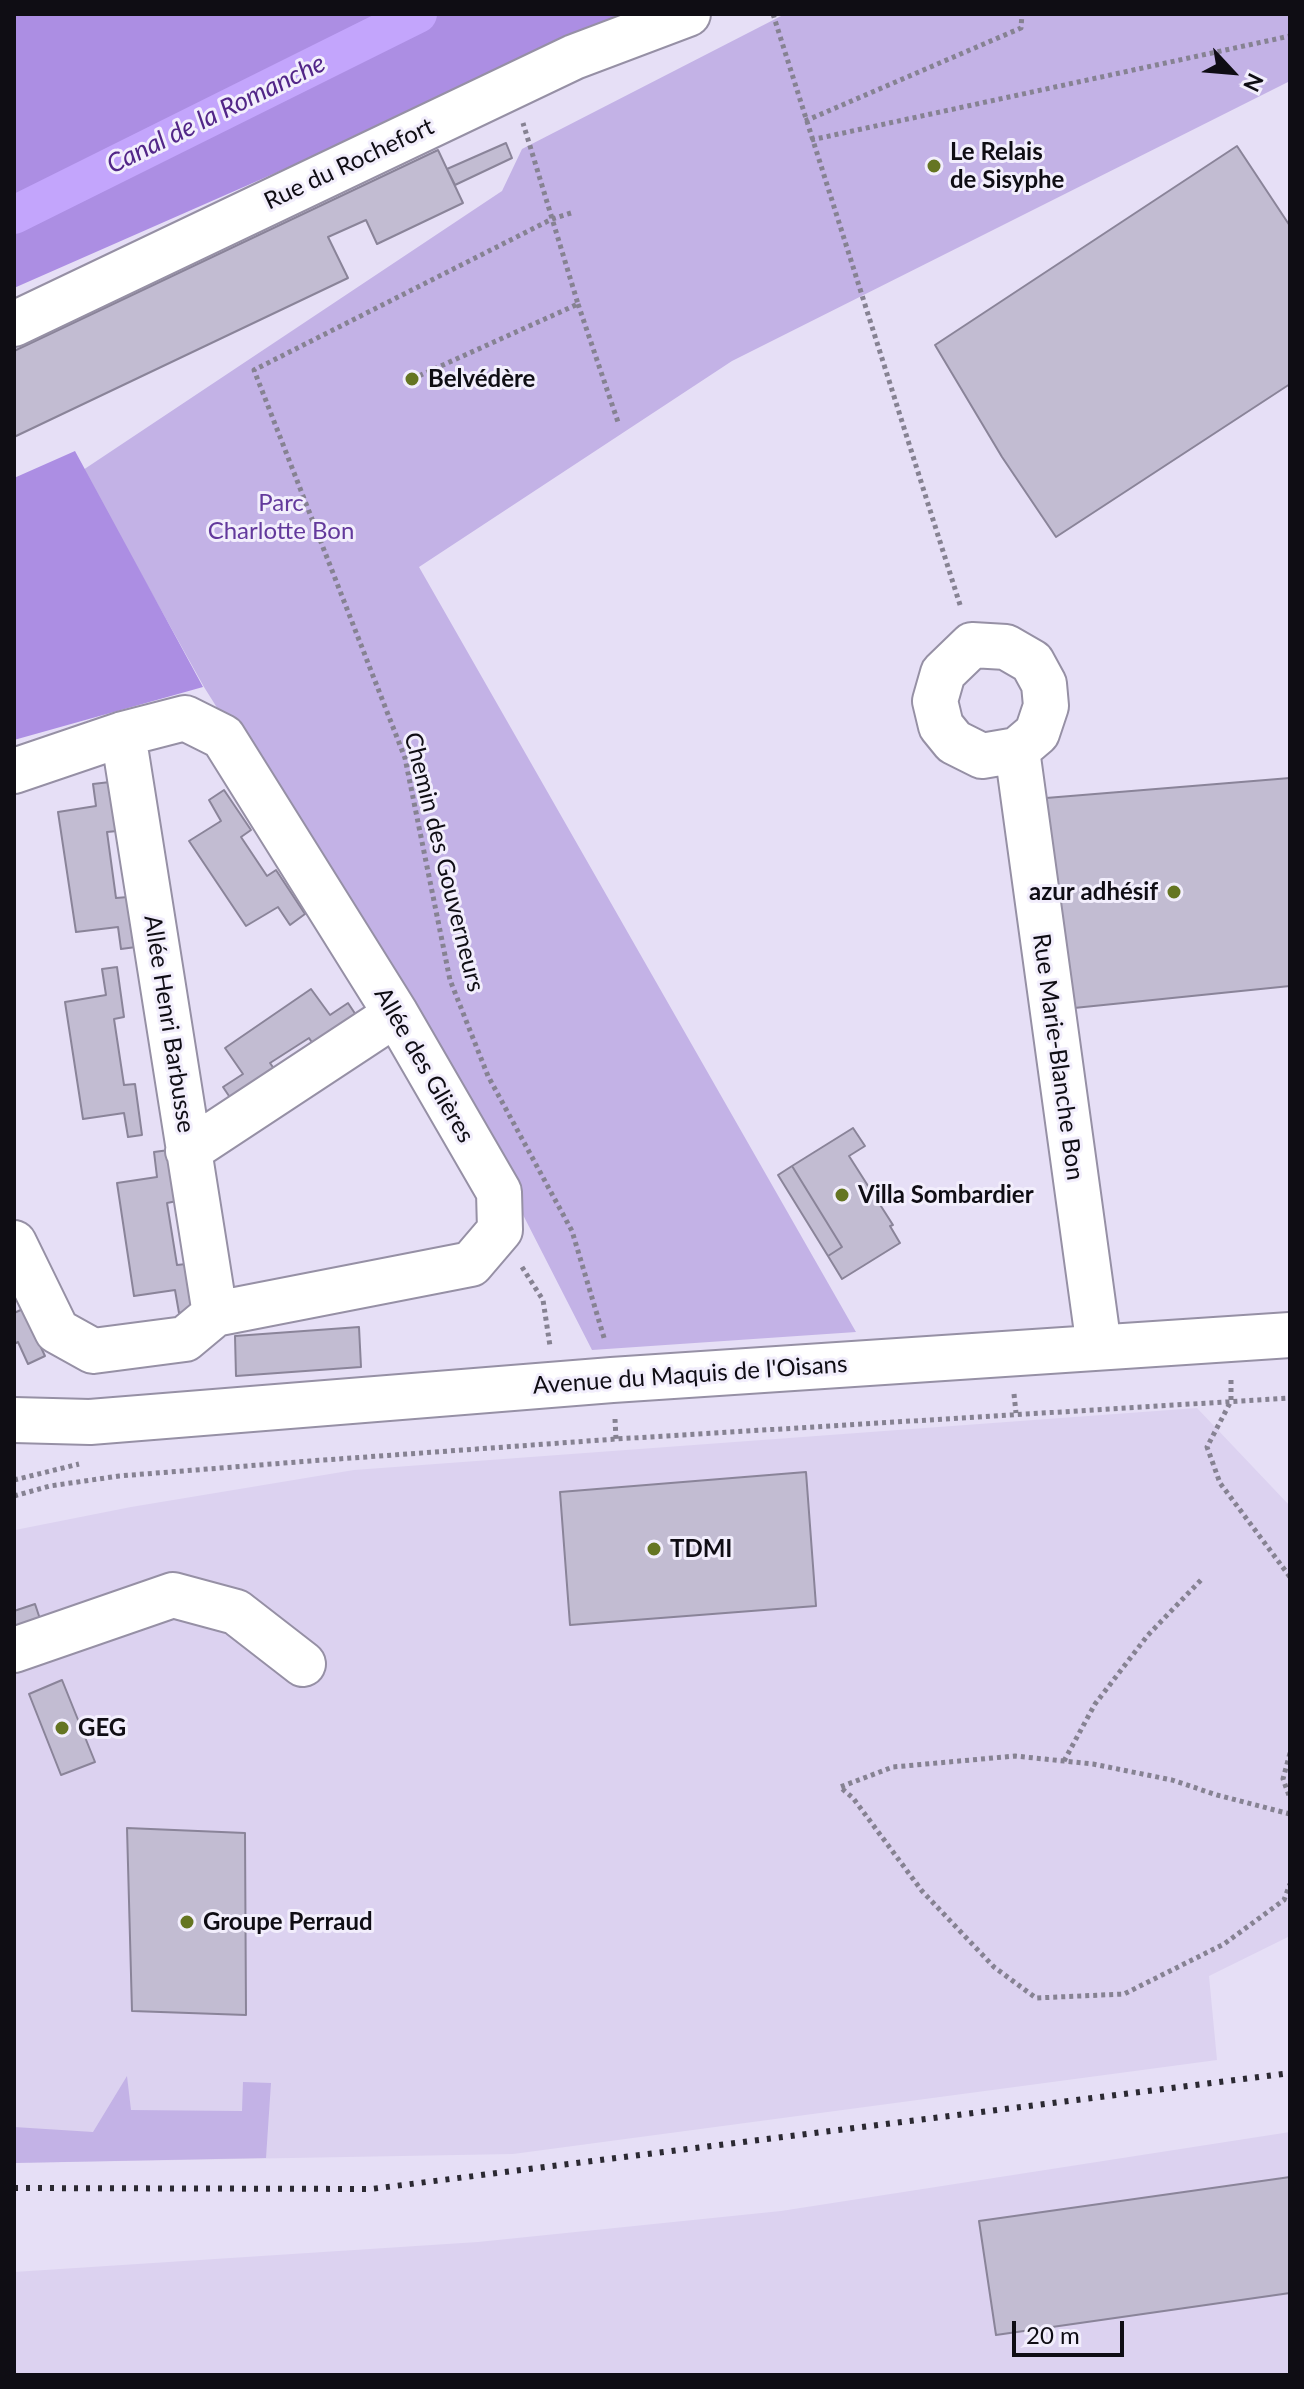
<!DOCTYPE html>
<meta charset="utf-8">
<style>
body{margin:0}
#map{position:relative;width:1304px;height:2389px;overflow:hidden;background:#e6dff6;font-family:Lato,sans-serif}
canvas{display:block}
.frame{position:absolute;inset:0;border:16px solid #0f0d14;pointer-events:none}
.north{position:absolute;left:1192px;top:32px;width:80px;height:80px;-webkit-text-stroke:6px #f2eefc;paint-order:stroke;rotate:116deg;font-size:22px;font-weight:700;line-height:32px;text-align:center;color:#0f0d14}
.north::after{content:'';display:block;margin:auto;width:28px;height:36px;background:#0f0d14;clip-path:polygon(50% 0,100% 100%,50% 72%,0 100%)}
.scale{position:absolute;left:1012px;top:2321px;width:112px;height:36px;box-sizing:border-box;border:4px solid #0f0d14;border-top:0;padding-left:10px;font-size:24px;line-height:28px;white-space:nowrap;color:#0f0d14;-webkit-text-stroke:6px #f2eefc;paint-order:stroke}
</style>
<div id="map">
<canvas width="1304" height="2389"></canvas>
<div class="frame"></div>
<div class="north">N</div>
<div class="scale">20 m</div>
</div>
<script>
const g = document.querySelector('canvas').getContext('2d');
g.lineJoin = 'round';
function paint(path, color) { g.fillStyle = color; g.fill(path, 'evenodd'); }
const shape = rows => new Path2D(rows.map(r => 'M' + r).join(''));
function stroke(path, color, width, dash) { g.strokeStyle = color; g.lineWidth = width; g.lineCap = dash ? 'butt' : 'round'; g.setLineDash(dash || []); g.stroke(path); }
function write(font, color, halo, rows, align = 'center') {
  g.font = font + ' Lato,sans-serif'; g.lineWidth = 6; g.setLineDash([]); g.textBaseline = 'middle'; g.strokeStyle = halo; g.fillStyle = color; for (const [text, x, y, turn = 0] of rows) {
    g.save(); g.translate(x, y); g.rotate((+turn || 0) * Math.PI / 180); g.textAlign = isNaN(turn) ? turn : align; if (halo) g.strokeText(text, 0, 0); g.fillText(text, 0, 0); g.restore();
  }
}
paint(shape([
 [1197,1408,1290,1506,1290,1936,1209,1976,1217,2060,513,2154,14,2163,15,1530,131,1507,354,1470],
 [1290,2132,1290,2375,14,2375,14,2272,478,2242,781,2211]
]), '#dcd2f0');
paint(shape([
 [785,14,1290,14,1290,81,732,361,419,567,856,1332,592,1350,518,1205,339,902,204,687,83,470,502,191,522,149],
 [127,2076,131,2110,242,2111,243,2082,271,2083,266,2158,14,2163,14,2127,93,2132]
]), '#c3b2e6');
paint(shape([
 [14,14,637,14,14,288],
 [75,451,203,687,14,740,14,478]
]), '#ac8ee3');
stroke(shape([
 [14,215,418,14]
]), '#c3a5fc', 38);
const building = shape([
 [506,143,512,158,455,185,447,169,506,143],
 [1237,146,1290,226,1290,384,1056,537,1002,457,935,345,1237,146],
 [438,150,463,203,377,244,366,220,328,237,348,278,14,437,14,351,438,150],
 [1290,778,1290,986,1074,1008,1046,798,1290,778],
 [110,782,117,831,107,832,116,898,128,897,136,947,121,949,118,927,76,932,58,812,96,806,93,784,110,782],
 [224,790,251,830,241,837,267,876,276,870,305,914,290,925,278,907,246,926,189,841,221,821,209,800,224,790],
 [117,967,124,1017,114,1019,124,1085,135,1084,142,1135,128,1137,124,1113,83,1119,65,1002,106,995,102,969,117,967],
 [311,989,330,1015,348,1003,358,1018,315,1047,309,1038,270,1063,277,1073,233,1102,223,1087,243,1074,225,1048,311,989],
 [853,1128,865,1146,849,1156,893,1225,890,1226,900,1243,842,1279,828,1256,842,1247,792,1166,853,1128],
 [169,1150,177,1201,167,1203,177,1265,186,1264,194,1311,179,1313,175,1290,134,1296,117,1183,157,1177,154,1152,169,1150],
 [792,1166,842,1247,828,1256,778,1175,792,1166],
 [23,1309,45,1356,28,1364,18,1342,14,1344,14,1313,23,1309],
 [359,1327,361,1367,236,1376,235,1336,359,1327],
 [806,1472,816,1606,570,1625,560,1492,806,1472],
 [35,1604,40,1619,14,1628,14,1611,35,1604],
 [62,1680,95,1762,61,1775,29,1694,62,1680],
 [127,1828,245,1833,246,2015,132,2011,127,1828],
 [1290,2177,1290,2293,996,2335,979,2221,1290,2177]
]);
paint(building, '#c2bcd2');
stroke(building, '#8a8499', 2);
const minor = shape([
 [14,324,574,57,688,14],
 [123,734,215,1314],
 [1017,750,982,756,954,742,941,726,935,701,943,673,972,645,1006,647,1032,662,1044,684,1046,706,1037,733,1017,750,1099,1347],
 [14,771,123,734,185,718,223,737,396,1014,499,1192,500,1230,471,1264,215,1314,185,1339,93,1351,57,1331,14,1243],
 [188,1151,396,1014],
 [14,1420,90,1422,612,1380,1290,1335],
 [14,1650,173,1595,236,1612,303,1664]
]);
stroke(minor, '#9690a5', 48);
stroke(shape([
 [773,14,961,608],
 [805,121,1021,28,1022,14],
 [811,140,1290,36],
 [571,213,552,219,254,370,405,758,450,980,488,1076,572,1231,605,1341],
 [578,304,619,425],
 [412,379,578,304,523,123],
 [522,1267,543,1300,550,1346],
 [1231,1380,1231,1401,1207,1447,1220,1483,1290,1577],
 [1014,1394,1016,1413],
 [615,1419,616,1439],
 [14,1480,79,1464],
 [14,1496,50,1486,119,1476,310,1461,616,1439,1290,1398],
 [1290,1753,1283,1779,1290,1798],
 [1064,1761,1095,1704,1148,1635,1201,1580],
 [1290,1814,1217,1795,1172,1780,1093,1764,1015,1756,893,1767,840,1787,853,1798,922,1891,994,1967,1036,1998,1124,1994,1224,1944,1284,1900,1290,1884]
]), '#868292', 5, [4, 4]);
stroke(minor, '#fff', 44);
stroke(shape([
 [14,2188,371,2189,1290,2073]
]), '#2b2932', 6, [4, 8]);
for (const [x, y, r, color] of [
 [934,166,8,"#657522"],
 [412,379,8,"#657522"],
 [1174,892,8,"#657522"],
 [842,1195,8,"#657522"],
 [654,1549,8,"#657522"],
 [62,1728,8,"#657522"],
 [187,1922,8,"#657522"]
]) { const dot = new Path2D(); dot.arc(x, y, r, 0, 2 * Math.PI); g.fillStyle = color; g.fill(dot); stroke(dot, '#f2eefc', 3); }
write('bold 24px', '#0f0d14', '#f2eefc', [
 ["Le Relais",950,152],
 ["de Sisyphe",950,180],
 ["Belvédère",428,379],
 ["azur adhésif",1158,892,"right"],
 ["Villa Sombardier",858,1195],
 ["TDMI",670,1549],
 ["GEG",78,1728],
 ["Groupe Perraud",203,1922]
], 'left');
write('24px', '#0f0d14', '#f2eefc', [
 ["Rue du Rochefort",349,164,-25],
 ["Chemin des Gouverneurs",444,862,76],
 ["Allée Henri Barbusse",169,1024,81],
 ["Rue Marie-Blanche Bon",1058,1057,82],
 ["Allée des Glières",424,1065,60],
 ["Avenue du Maquis de l'Oisans",690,1375,-4]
]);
write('24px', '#63399c', '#f2eefc', [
 ["Parc",281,503],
 ["Charlotte Bon",281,531]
]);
write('italic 26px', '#522688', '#f2eefc', [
 ["Canal de la Romanche",216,114,-26]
]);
</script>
